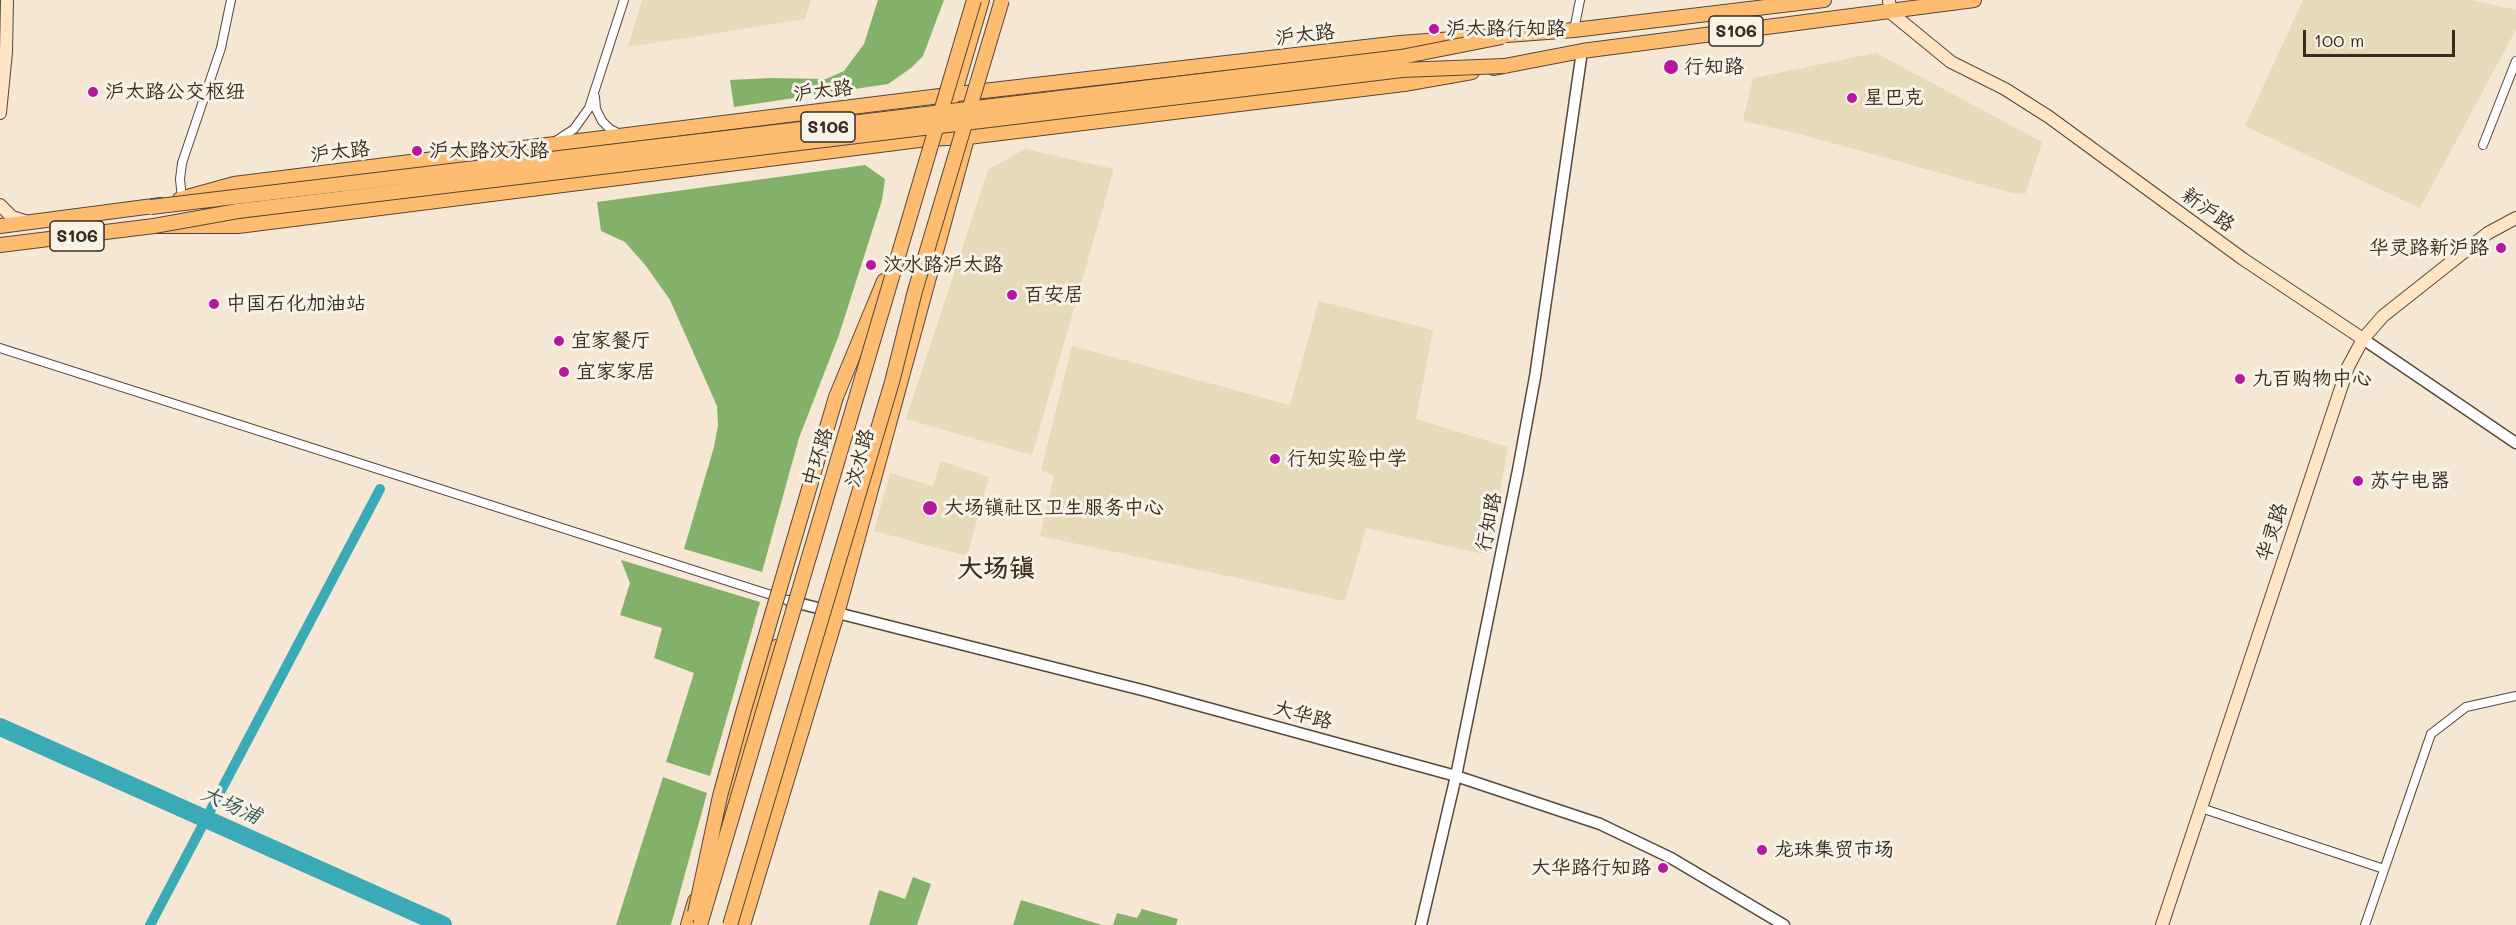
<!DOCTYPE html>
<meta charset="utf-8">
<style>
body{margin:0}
#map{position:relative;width:2516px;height:925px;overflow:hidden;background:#f5e7d3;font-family:Mali,sans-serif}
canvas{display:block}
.scale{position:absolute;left:2303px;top:30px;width:152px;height:27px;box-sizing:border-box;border:3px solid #3b2a1e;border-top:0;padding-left:8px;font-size:18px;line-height:21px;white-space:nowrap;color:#3b2a1e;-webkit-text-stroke:4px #f7f3e8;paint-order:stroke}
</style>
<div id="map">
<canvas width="2516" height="925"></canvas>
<div class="scale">100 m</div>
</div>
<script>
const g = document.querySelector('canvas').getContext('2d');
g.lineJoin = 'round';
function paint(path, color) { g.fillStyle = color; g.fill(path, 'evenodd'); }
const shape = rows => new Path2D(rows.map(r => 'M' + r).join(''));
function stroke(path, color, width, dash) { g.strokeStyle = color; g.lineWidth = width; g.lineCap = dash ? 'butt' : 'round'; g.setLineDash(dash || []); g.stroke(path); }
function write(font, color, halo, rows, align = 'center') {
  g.font = font + ' Mali,"LXGW WenKai TC",sans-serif'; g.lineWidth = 6; g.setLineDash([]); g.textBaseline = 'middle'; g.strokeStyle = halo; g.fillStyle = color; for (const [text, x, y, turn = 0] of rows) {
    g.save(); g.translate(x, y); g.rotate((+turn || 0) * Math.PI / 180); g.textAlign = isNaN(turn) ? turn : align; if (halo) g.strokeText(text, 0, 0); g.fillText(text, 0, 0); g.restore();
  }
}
paint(shape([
 [642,0,811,0,805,19,628,47],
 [2303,0,2472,0,2516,10,2516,29,2513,35,2420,208,2245,126],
 [1876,53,2042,142,2025,194,2012,193,1796,133,1743,121,1753,78],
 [1025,149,1114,169,1032,455,906,419,988,170],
 [1319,301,1433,330,1416,419,1508,447,1488,555,1366,528,1345,601,1040,536,1054,476,1041,470,1072,346,1290,405],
 [941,461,989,477,967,556,874,531,890,473,933,486]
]), '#e5daba');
paint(shape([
 [878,0,944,0,923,56,911,68,888,84,734,107,730,80,771,78,826,79,844,71,864,44],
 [865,165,885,179,882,200,839,335,799,438,762,572,684,549,714,447,718,425,717,406,670,300,646,266,625,242,601,231,597,202],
 [621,560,760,602,710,776,666,762,694,673,654,658,662,628,620,615,630,583],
 [663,777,707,793,671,925,616,925],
 [913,877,931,884,917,925,869,925,879,890,905,899],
 [1021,900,1102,925,1013,925],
 [1142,909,1178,919,1176,925,1113,925,1117,913,1137,918]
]), '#84b169');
stroke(shape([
 [150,925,380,489]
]), '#3aabb6', 10);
stroke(shape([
 [0,727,443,925]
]), '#3aabb6', 18);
const minor = shape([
 [1574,30,1580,0],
 [595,97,596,109,602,121,610,129,622,135],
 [554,142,574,129,589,108,624,0],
 [2483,145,2516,61],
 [182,199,180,179,182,163,221,48,231,0],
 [0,348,790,601],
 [2201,808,2384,869],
 [2365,925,2431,734,2466,707,2516,696]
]);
const tertiary = shape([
 [2363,339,2516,443],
 [790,601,1146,691,1456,776,1600,824,1671,858,1784,925],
 [1421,925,1456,776,1518,470,1535,377,1582,51]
]);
const secondary = shape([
 [1889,0,1890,12,1951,62,2005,89,2049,117,2243,259,2363,339],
 [0,113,6,52,7,0],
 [0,205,12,217,28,222],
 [2162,925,2348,367,2363,339,2383,316,2488,233,2516,218]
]);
const primary = shape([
 [1494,68,1582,51,1974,0],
 [950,102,954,95,982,0],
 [180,199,234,184,940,96,1400,43,1574,30,1824,0],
 [0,226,161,205],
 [0,245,154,226,238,226,927,139,968,137,1404,84,1472,72],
 [718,829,776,647],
 [688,925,695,901],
 [743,925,837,614,966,142]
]);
const trunk = shape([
 [836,397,884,281]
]);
stroke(minor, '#574639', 10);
stroke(tertiary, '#574639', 13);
stroke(secondary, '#574639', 14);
stroke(primary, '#574639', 16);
stroke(trunk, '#574639', 16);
stroke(minor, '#fff', 8);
stroke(tertiary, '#fff', 10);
stroke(secondary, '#ffe4c6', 12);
stroke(primary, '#febc71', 14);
stroke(trunk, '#febc71', 14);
const primaryBridge = shape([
 [151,207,1401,57,1502,37],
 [154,226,238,211,1402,70,1504,66]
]);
const trunkBridge = shape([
 [695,913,720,796,743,713,836,397],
 [700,925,974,0],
 [730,925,892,382,915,291,1002,0]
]);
stroke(primaryBridge, '#574639', 16, []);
stroke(trunkBridge, '#574639', 16, []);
stroke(primaryBridge, '#febc71', 14);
stroke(trunkBridge, '#febc71', 14);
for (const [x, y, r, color] of [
 [1434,29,6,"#b5179e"],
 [1671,67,8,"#b5179e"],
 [93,92,6,"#b5179e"],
 [1852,98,6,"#b5179e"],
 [417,151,6,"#b5179e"],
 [2501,248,6,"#b5179e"],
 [871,265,6,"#b5179e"],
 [1012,295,6,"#b5179e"],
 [214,304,6,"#b5179e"],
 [559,341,6,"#b5179e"],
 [564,372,6,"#b5179e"],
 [2240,379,6,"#b5179e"],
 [1275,459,6,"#b5179e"],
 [2358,481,6,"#b5179e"],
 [930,508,8,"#b5179e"],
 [1762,850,6,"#b5179e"],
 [1663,868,6,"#b5179e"]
]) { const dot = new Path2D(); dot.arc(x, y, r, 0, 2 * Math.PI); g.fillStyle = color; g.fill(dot); stroke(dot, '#f7f3e8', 2); }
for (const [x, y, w] of [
 [1736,31,54],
 [828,127,54],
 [77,236,54]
]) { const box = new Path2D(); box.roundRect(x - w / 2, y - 15, w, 30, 4.5); g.fillStyle = '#f7f3e8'; g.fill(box); stroke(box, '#3b2a1e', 1.5); }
write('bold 18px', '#3b2a1e', null, [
 ["S106",1736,31],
 ["S106",828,127],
 ["S106",77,236]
]);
write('20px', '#3b2a1e', '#f7f3e8', [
 ["沪太路行知路",1446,29],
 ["行知路",1684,67],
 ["沪太路公交枢纽",105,92],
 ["星巴克",1864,98],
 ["沪太路汶水路",429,151],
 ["华灵路新沪路",2489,248,"right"],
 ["汶水路沪太路",883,265],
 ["百安居",1024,295],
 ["中国石化加油站",226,304],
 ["宜家餐厅",571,341],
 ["宜家家居",576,372],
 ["九百购物中心",2252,379],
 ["行知实验中学",1287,459],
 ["苏宁电器",2370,481],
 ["大场镇社区卫生服务中心",944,508],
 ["龙珠集贸市场",1774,850],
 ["大华路行知路",1651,868,"right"]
], 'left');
write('20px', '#3b2a1e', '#f7f3e8', [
 ["沪太路",1305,35,-7],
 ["沪太路",823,91,-7],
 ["沪太路",340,152,-7],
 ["新沪路",2208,210,36],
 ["中环路",818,457,-73],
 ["汶水路",860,458,-75],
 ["行知路",1489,522,-79],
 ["华灵路",2272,532,-72],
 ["大华路",1303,715,15]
]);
write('italic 21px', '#3b5753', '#f7f3e8', [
 ["大场浦",231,805,24]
]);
write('bold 26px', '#3b2a1e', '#f7f3e8', [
 ["大场镇",996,569]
]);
</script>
